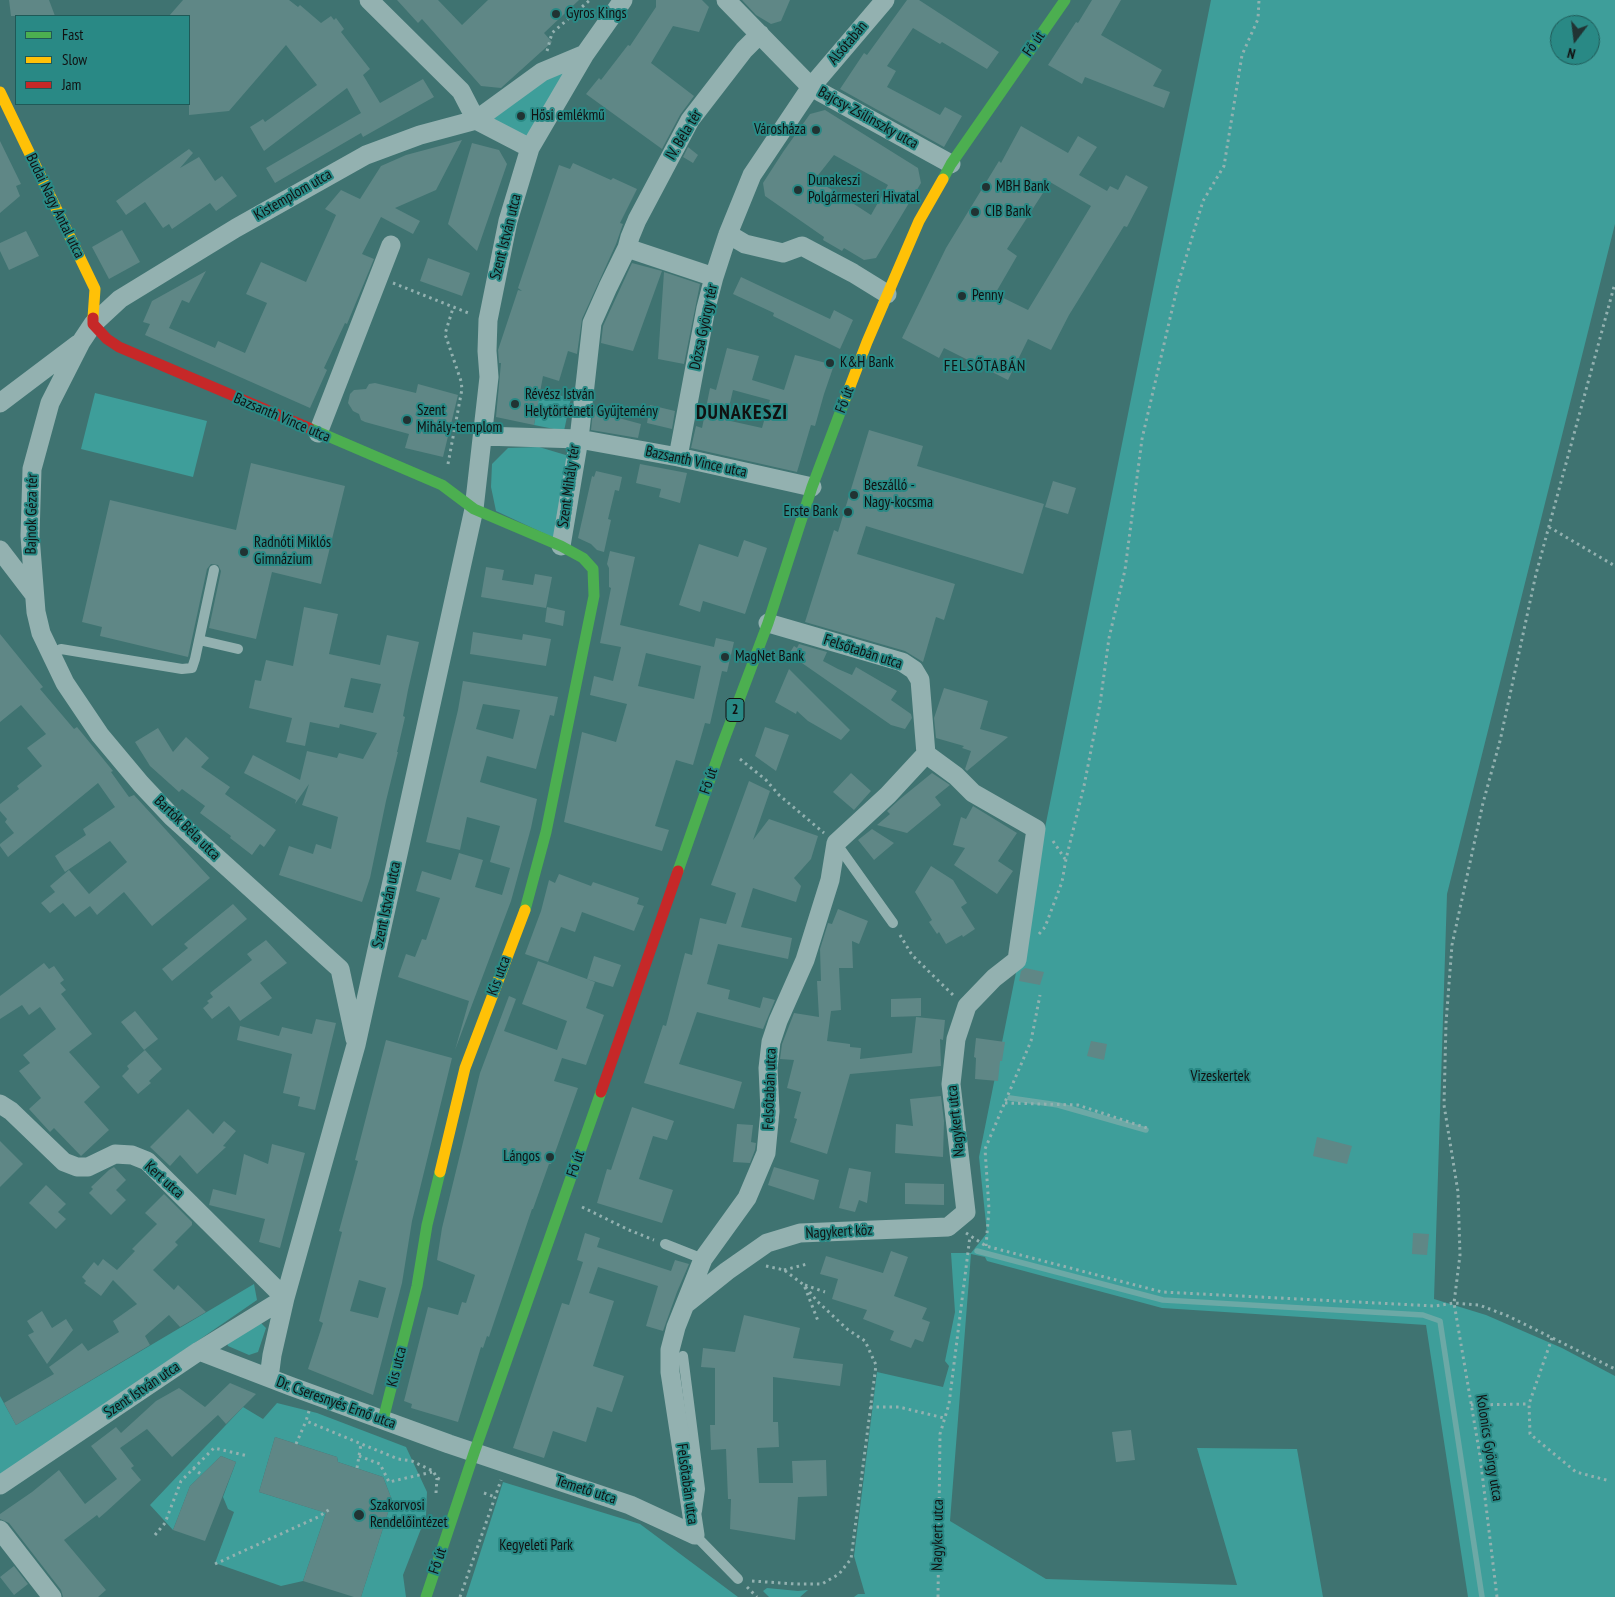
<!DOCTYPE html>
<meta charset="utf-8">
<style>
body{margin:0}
#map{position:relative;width:1615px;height:1597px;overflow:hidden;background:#3f7371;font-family:"PT Sans Narrow",sans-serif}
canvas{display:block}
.legend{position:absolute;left:15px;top:15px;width:175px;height:90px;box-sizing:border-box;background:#298985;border:1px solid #1f5957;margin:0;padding:6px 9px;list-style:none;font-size:15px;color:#111}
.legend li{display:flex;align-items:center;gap:10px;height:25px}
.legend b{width:25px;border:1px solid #1f5957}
.north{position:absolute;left:1550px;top:15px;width:50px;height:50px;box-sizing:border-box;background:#298985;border:1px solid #1f5957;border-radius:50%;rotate:195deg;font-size:14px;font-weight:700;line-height:20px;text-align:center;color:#111}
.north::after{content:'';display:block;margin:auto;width:18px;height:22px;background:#213333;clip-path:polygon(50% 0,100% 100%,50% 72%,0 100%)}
</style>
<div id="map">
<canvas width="1615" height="1597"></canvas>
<ul class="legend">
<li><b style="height:6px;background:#4caf50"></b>Fast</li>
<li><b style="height:6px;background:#ffc107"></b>Slow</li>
<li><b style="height:6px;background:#c62828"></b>Jam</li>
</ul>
<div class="north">N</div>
</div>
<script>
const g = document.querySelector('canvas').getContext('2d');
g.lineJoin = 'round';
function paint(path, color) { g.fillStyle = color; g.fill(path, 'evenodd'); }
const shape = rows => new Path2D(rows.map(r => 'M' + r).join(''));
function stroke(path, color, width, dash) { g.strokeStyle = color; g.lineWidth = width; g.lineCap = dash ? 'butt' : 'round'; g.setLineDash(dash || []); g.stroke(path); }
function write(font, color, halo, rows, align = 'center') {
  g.font = font + ' "PT Sans Narrow",sans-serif'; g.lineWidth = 4; g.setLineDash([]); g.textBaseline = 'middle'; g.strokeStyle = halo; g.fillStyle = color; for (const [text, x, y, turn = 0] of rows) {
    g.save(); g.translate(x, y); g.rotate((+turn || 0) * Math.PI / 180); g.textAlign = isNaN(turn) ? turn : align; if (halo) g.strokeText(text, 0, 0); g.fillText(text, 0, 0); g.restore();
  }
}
paint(shape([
 [1211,0,1615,0,1615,224,1447,894,1434,1299,1486,1315,1562,1348,1615,1376,1615,1597,1468,1597,1426,1325,1162,1308,987,1261,985,1257,971,1254,950,1521,1046,1579,1237,1585,1197,1448,1297,1449,1323,1597,854,1597,858,1594,865,1594,854,1556,877,1372,943,1387,949,1366,945,1361,955,1312,951,1253,971,1253,987,1233,979,1157],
 [1560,25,1590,25,1590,55,1560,55],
 [585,54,530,148,476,120],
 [540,391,571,398,564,431,534,425],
 [95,393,207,421,193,477,81,449],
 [539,447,569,456,554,538,496,511,491,487,492,464,508,448],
 [254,1284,257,1300,0,1477,0,1396,16,1425],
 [261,1323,266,1328,258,1352,249,1355,228,1346,226,1340],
 [277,1403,317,1413,406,1447,427,1492,426,1516,403,1575,406,1597,361,1597,392,1500,383,1477,338,1462,337,1457,275,1437,259,1492,320,1511,322,1505,328,1507,303,1581,281,1586,215,1563,234,1512,228,1509,223,1497,236,1462,221,1456,190,1486,173,1530,150,1505,243,1407,263,1419],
 [503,1482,640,1524,738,1597,466,1597],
 [767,1588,798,1591,808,1590,800,1597,769,1597,763,1591]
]), '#3e9e9a');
stroke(shape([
 [1010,1098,1058,1105,1146,1130],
 [977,1251,1163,1300,1423,1315,1440,1321,1482,1597]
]), '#6ca9a6', 5.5);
paint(shape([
 [9,0,49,0,55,16,11,16],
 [183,0,289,0,298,7,300,5,321,23,331,16,334,20,336,18,344,29,341,32,370,69,363,75,380,103,423,79,434,97,363,137,361,133,275,183,266,168,361,113,347,88,264,151,250,127,263,119,265,122,317,85,286,45,229,111,189,115,189,16,169,16],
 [397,0,438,0,462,25,488,0,579,0,544,33,552,42,501,88,481,86,422,19,418,23],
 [656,0,702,0,709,7,699,32,673,26,651,63,694,96,680,115,662,149,586,94,599,78,601,80,628,45,630,46,656,7],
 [742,0,790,0,781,21,771,24,756,15],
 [907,0,919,0,999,52,987,69,942,42,940,44,913,28,887,66,896,71,887,87,940,115,945,107,962,116,944,147,840,89,864,53,867,55],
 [1092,0,1121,0,1101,35,1162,70,1153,86,1170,92,1164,108,1085,77,1082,84,1048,65,1076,22,1078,23],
 [825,110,918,168,921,183,876,258,864,260,844,248,842,251,823,240,824,237,765,196,763,183,783,152,810,114],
 [834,155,888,185,871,215,815,179],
 [1021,126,1068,153,1078,136,1097,147,1079,175,1107,191,1110,186,1118,190,1126,175,1148,187,1127,227,1124,226,1069,315,1051,350,1028,339,1008,380,944,348,939,358,902,338,946,248,999,161,1001,163],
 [1050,182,1091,206,1028,310,995,294,1017,256,1007,249],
 [462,140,436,190,395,208,420,221,413,234,381,217,362,254,374,259,347,324,345,323,324,368,327,370,310,408,145,335,150,324,143,322,152,301,206,271,189,303,182,300,169,328,215,348,218,341,245,353,267,303,246,294,261,262,306,282,336,215,325,209,341,190,360,199,381,166,406,155],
 [0,141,21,184,16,186,20,196,0,213],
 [472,143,499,150,507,164,477,251,448,224],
 [688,147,698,155,693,163,683,157],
 [189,149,193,153,180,168,199,157,215,181,222,176,237,196,216,211,210,203,172,229,169,224,163,228,145,202,126,215,116,201],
 [573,163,611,180,613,178,637,189,620,223,623,224,616,244,582,319,577,354,568,351,559,381,543,376,534,425,496,417,501,363,499,363,498,350,518,290,522,291,518,288,559,165,570,169],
 [122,230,140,262,109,279,92,247],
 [26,231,39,256,9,270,0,251,0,243],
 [428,258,470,273,462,296,420,281],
 [632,263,662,271,633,351,601,343,603,326],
 [664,272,700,284,684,364,658,359],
 [741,277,830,319,834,310,853,320,840,349,773,316,774,313,733,294],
 [727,348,759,356,752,380,784,390,795,355,834,365,824,394,815,426,811,425,797,472,691,448,696,426,702,428,710,388,716,390],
 [733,390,770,400,762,428,726,420],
 [375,383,416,393,418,384,458,395,443,457,405,448,409,434,365,422,361,420,359,414,353,411,348,403,350,394,354,390,366,389,369,384],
 [650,405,675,411,672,429,647,423],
 [593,411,641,424,638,438,591,430],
 [869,430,923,446,917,466,1044,504,1023,574,866,526,857,554,955,584,944,620,936,617,923,662,905,651,805,622,834,530,838,532],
 [251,463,345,486,321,584,272,572,256,639,209,628,221,571,218,565,211,564,207,569,188,657,100,636,102,627,82,622,110,500,236,530],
 [640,464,687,473,680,503,659,497,661,489,636,483],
 [596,471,622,477,619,491,615,490,608,519,611,520,604,552,597,550,591,544,578,538,592,476,594,477],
 [1053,481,1076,488,1068,514,1045,507],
 [744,540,767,548,745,614,703,601,700,612,679,605,699,544,738,557],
 [610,551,635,557,620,625,714,647,716,638,734,642,727,672,722,671,710,724,705,723,693,765,676,760,655,826,669,830,662,851,564,822,582,732,616,742,627,704,590,695,594,676,613,681,621,647,600,643,611,588,609,587,609,568,607,564],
 [646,653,701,666,694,699,638,686],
 [486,567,504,570,502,580,533,585,535,574,552,577,546,608,481,597],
 [304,607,338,614,329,654,380,665,387,635,419,642,408,690,403,716,405,717,397,752,398,752,386,801,370,878,362,902,279,875,289,846,313,854,316,844,331,849,338,817,302,805,309,784,295,804,296,800,244,773,253,755,300,780,307,751,337,758,339,753,363,759,377,733,340,724,339,728,310,722,305,746,286,742,292,718,249,708,255,680,261,681,266,660,293,666],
 [351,678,381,684,373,713,344,707],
 [547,607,565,611,563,626,545,622],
 [473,632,522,640,523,634,551,639,546,666,470,654],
 [0,634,43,687,40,689,74,729,77,727,113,771,111,772,129,797,134,795,210,878,152,926,124,892,97,915,90,906,75,917,63,903,50,913,41,903,55,892,50,886,69,870,89,894,127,862,110,841,65,872,55,856,86,835,83,829,115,807,98,783,8,857,0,846,0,844,14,833,5,822,7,819,0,811,0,804,19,789,17,786,42,766,27,748,46,734,21,705,0,722],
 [799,644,827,652,823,661,838,669,852,675,856,667,897,691,891,700,911,714,912,718,905,729,891,725,789,654,794,646,797,648],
 [789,669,850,730,841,740,808,721,797,711,796,714,775,702],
 [463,681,558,697,554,716,550,715,536,769,487,756,480,782,537,799,531,828,511,901,455,1050,469,1001,398,977,406,954,415,957,422,939,426,940,440,898,416,891,422,871,451,880,459,853,483,860,475,887,502,895,510,868,490,862,500,826,467,817,460,850,426,842,458,710],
 [483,704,520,710,513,739,476,729],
 [944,688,988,701,980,729,1008,737,967,771,965,769,971,751,962,748,964,746,936,738,934,718],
 [765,727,789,735,776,771,755,756],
 [158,728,173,752,186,737,209,758,201,767,230,787,225,794,276,830,264,847,260,844,252,855,230,838,231,836,200,813,205,806,182,789,179,792,150,766,135,742],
 [851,773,871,791,854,810,833,792],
 [932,773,950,785,935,797,941,805,907,833,877,825,890,814,887,811,900,799],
 [749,781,770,791,753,840,769,819,818,836,811,859,794,878,801,886,796,902,753,888,741,927,792,938,788,959,718,944,707,984,730,990,728,999,760,1008,763,997,775,1000,763,1029,697,1012,679,1064,742,1082,734,1109,644,1083,663,1025,666,1026,685,953,692,955,700,918,726,924,736,893,711,885],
 [973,806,1017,833,998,861,1013,871,997,894,954,865,965,848,953,845,961,817,966,819],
 [872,829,894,843,874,860,858,840],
 [931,866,953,880,967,903,961,907,975,929,963,937,962,935,946,944,939,932,937,934,929,922,932,920,915,892],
 [559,874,591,886,593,882,639,898,637,904,644,906,634,931,582,912,575,932,561,927,548,962,525,954,541,911,549,880,555,883],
 [233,904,247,919,172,981,162,969,188,948,184,944],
 [838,909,868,921,859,944,852,941,853,968,839,968,841,1010,831,1011,827,1041,850,1044,850,1047,861,1048,860,1059,912,1053,916,1017,945,1020,943,1040,940,1039,941,1066,850,1074,827,1154,790,1142,797,1119,794,1118,801,1092,787,1088,794,1060,780,1059,782,1044,794,1013,819,1017,817,981,821,981,820,949,828,923,832,924],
 [266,940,287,963,260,983,272,998,240,1021,229,1006,212,1019,203,1008,209,1003,207,1001,213,997,210,993,252,960,247,954],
 [594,956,621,965,613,987,587,979],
 [538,961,595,982,586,1008,604,1015,586,1065,562,1058,554,1081,578,1088,551,1164,549,1164,533,1209,532,1209,489,1337,487,1336,483,1348,481,1347,458,1422,411,1408,412,1404,404,1401,428,1307,458,1315,462,1302,466,1303,475,1275,437,1260,442,1228,480,1073,509,996,516,999,504,1031,557,1050,567,1021,522,1004],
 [44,963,49,969,54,966,64,980,60,983,66,990,61,994,92,1034,69,1052,100,1087,84,1102,109,1130,81,1156,54,1128,50,1132,29,1109,41,1098,19,1071,30,1063,23,1055,56,1029,40,1007,29,1015,22,1005,0,1019,0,996],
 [1025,968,1044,972,1040,985,1019,981,1021,971],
 [921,998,921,1016,891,1017,891,999],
 [135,1011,158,1039,144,1050,121,1022],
 [316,1019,336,1023,315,1110,298,1106,300,1097,283,1093,292,1054,237,1040,240,1026,279,1036,282,1027,312,1034],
 [976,1038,1005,1042,1002,1061,1000,1061,998,1081,975,1079,976,1058,974,1057],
 [386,1040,452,1058,412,1221,402,1283,373,1395,308,1369,323,1323,319,1321,342,1232,339,1231,358,1161,355,1160],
 [359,1280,386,1288,378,1318,350,1311],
 [1091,1041,1107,1044,1104,1060,1087,1056],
 [145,1050,162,1069,149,1081,151,1083,138,1094,122,1076,129,1069,127,1066],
 [941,1096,944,1121,943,1157,895,1153,896,1124,913,1126,910,1099],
 [632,1107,674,1121,667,1140,653,1136,639,1179,673,1190,662,1223,597,1203,607,1169,611,1170],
 [188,1109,213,1134,224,1121,236,1131,223,1146,226,1147,197,1174,180,1155,170,1166,150,1147],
 [737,1124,753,1125,751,1142,756,1143,755,1150,750,1163,733,1162],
 [1317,1137,1352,1146,1347,1164,1313,1156],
 [0,1141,23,1164,0,1187],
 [272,1144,305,1153,280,1248,259,1242,265,1219,209,1205,213,1189,236,1195,244,1154,268,1164],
 [114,1167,126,1180,116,1190,126,1200,111,1215,89,1193,93,1189,91,1187,109,1170],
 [774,1167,819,1180,814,1200,768,1185],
 [849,1168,871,1172,867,1203,859,1200,855,1212,839,1208],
 [905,1183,944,1184,944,1205,905,1204],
 [46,1185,66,1204,58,1212,66,1219,56,1229,29,1203],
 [164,1194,192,1222,192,1225,175,1242,178,1245,153,1270,174,1290,178,1285,206,1312,180,1327,169,1315,145,1336,150,1345,16,1425,4,1403,54,1374,49,1367,82,1343,88,1351,119,1332,113,1321,137,1304,113,1280,101,1296,84,1283,86,1281,82,1277,94,1262,98,1266,103,1259,117,1270,135,1251,132,1249,157,1224,145,1213],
 [585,1233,600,1238,597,1247,671,1271,675,1260,689,1264,677,1292,663,1331,646,1326,658,1286,598,1267,589,1293,614,1301,593,1366,624,1376,612,1412,597,1407,586,1442,553,1431,544,1458,513,1448,562,1303,569,1305,583,1262,577,1260],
 [1413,1233,1429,1234,1427,1255,1412,1254],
 [891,1251,908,1257,894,1296,927,1308,922,1319,930,1322,923,1342,915,1339,911,1348,890,1340,894,1331,863,1319,867,1310,832,1299,838,1279,820,1274,826,1256,883,1273],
 [42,1311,52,1328,66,1319,73,1330,47,1364,28,1335,34,1332,27,1321],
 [744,1315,800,1328,793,1358,843,1364,840,1386,773,1377,773,1422,778,1422,779,1447,757,1448,759,1483,793,1483,792,1461,826,1460,827,1496,798,1497,795,1540,730,1529,731,1499,728,1499,726,1449,711,1450,710,1425,715,1425,715,1368,701,1367,703,1348,735,1352],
 [230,1383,256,1394,226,1424,218,1415,172,1457,147,1429,120,1448,134,1466,131,1468,141,1480,106,1512,99,1518,97,1515,64,1540,106,1590,98,1597,63,1597,61,1590,9,1523,0,1519,0,1514,32,1492,59,1470,85,1504,117,1479,91,1446,116,1427,121,1433,156,1401,179,1388,205,1407],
 [1131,1430,1135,1460,1116,1462,1112,1432],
 [275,1437,337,1457,338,1462,383,1477,392,1500,361,1597,354,1597,303,1581,326,1513,259,1492],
 [221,1456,236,1462,205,1541,173,1530,190,1486],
 [14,1566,28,1584,14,1595,0,1577]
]), '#5f8786');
stroke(shape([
 [547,51,552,33,590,0],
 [393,283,471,314],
 [448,464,462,389,461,381,445,334,453,308],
 [1549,527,1615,566],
 [740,759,766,780,779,795,824,833],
 [1053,841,1065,859],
 [1039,934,1045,927,1062,882,1066,859,1084,786,1100,704,1109,638,1125,570,1142,439,1178,284,1203,201,1224,166,1242,55,1258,19,1259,0],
 [900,935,912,955,953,995],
 [1005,1103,1078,1105,1147,1128],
 [582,1207,629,1230,654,1240],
 [966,1233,986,1246,1162,1292,1435,1306,1454,1303,1479,1305,1508,1316,1615,1369],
 [986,1246,989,1209,985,1149,1031,1041,1040,995],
 [766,1266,784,1270,804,1285,818,1321],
 [784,1270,807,1264],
 [805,1285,825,1292],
 [1552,1338,1529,1404,1530,1434,1576,1472,1610,1481],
 [1471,1405,1529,1404],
 [870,1407,899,1407,944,1418],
 [309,1411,306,1421,398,1459,412,1461,433,1471,437,1478,442,1480],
 [296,1444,306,1421],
 [359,1456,380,1464,389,1482,432,1472],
 [193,1468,202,1475],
 [357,1468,361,1444],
 [436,1493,437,1478],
 [484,1493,495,1497],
 [155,1535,165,1523,181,1481,214,1448,248,1456],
 [215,1564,318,1517,330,1509],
 [752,1581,796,1584,822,1584,839,1574,851,1559,876,1365,865,1341,847,1329,817,1301,804,1285],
 [747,1587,757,1597],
 [460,1597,501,1480],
 [938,1597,940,1434,949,1404,970,1236],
 [1497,1597,1480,1456,1454,1303,1460,1255,1458,1192,1444,1105,1446,1023,1452,945,1483,803,1500,741,1536,574,1615,283]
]), '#93b1b0', 3, [2.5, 4]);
stroke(shape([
 [199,640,238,649],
 [50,655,61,649,182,669,192,668,195,659,214,570],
 [836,843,893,923],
 [665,1244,703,1259],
 [683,1356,700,1489,697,1511],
 [695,1531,695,1535,738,1579]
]), '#93b1b0', 10);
stroke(shape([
 [369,0,461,91,476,120],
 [726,0,811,87,951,164],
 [476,120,542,72,585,54],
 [728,234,745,244,783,253,802,246,853,273,887,294],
 [627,248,714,277,706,308,678,457],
 [714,277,728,234,752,175,811,87,885,0],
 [0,403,78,344],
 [318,433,391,245],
 [483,436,579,439,678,457,812,487],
 [561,546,579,439,592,323,608,287,627,248,630,237,637,220,690,120,744,50,760,34],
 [0,550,33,593],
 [355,1039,340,969,172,817,141,784,100,735,65,683,41,633,36,612,30,536,32,469,50,403,81,342,93,324,120,299,236,228,366,155,420,135,476,120,530,148],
 [0,1104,11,1111,64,1162,77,1167,88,1167,115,1154,132,1155,147,1161,285,1298,199,1351,0,1485],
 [687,1303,727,1271,767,1243,800,1233,948,1227,966,1212,951,1084,956,1039,967,1006,994,978,1017,960,1036,829,973,793,956,776,926,754],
 [199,1351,290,1386,449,1444,630,1505,695,1535],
 [269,1378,272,1355,285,1298,356,1045,474,509,489,377,487,351,488,320,508,221,530,148,585,54,623,0],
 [0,1530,52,1597],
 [695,1535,670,1372,670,1350,676,1327,703,1259,747,1198,766,1153,770,1111,768,1068,771,1042,778,1021,805,960,830,880,836,843,888,795,926,754,920,680,914,670,902,662,768,623]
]), '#93b1b0', 19);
stroke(shape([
 [943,179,951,164,1065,0],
 [309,428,442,485,474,509,561,546,583,558,593,569,594,596,546,832,525,910],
 [678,871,722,745,768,623,812,487,846,397],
 [383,1420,417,1286,427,1225,440,1172],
 [426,1597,474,1453,601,1092]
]), '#4caf50', 11);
stroke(shape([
 [0,92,95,289,93,318],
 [846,397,867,342,919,221,943,179],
 [440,1172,465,1068,525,910]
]), '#ffc107', 11);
stroke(shape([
 [93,318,93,324,107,339,119,347,309,428],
 [601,1092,678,871]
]), '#c62828', 11);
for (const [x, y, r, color] of [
 [556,14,5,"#213333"],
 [521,116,5,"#213333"],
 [816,130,5,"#213333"],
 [986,187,5,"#213333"],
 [798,190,5,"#213333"],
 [975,212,5,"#213333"],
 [962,296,5,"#213333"],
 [830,363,5,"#213333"],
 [515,404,5,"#213333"],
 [407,420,5,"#213333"],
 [854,495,5,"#213333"],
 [848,512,5,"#213333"],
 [244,552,5,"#213333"],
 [725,657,5,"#213333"],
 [550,1157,5,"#213333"],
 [359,1515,6,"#213333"]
]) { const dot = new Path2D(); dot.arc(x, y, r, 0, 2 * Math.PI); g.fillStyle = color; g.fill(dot); stroke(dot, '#298985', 2); }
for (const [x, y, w] of [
 [735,710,18]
]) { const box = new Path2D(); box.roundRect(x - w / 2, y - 11.5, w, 23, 4); g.fillStyle = '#298985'; g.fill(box); stroke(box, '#111', 1); }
write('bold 14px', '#111', null, [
 ["2",735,710]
]);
write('15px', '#111', '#298985', [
 ["Gyros Kings",566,14],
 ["Hősi emlékmű",531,116],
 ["Városháza",806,130,"right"],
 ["Dunakeszi",808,181],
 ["Polgármesteri Hivatal",808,198],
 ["MBH Bank",996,187],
 ["CIB Bank",985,212],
 ["Penny",972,296],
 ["K&H Bank",840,363],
 ["Révész István",525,395],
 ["Helytörténeti Gyűjtemény",525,412],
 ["Szent",417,411],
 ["Mihály-templom",417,428],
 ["Beszálló -",864,486],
 ["Nagy-kocsma",864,503],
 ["Erste Bank",838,512,"right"],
 ["Radnóti Miklós",254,543],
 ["Gimnázium",254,560],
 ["MagNet Bank",735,657],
 ["Lángos",540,1157,"right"],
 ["Szakorvosi",370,1506],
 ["Rendelőintézet",370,1523]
], 'left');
write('15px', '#111', '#298985', [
 ["Alsótabán",848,43,-50],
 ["Fő út",1034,44,-55],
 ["Bajcsy-Zsilinszky utca",868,118,29],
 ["IV. Béla tér",684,135,-59],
 ["Kistemplom utca",293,195,-30],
 ["Budai Nagy Antal utca",55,206,64],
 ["Szent István utca",506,237,-76],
 ["Dózsa György tér",704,327,-78],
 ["Fő út",845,400,-69],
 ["Bazsanth Vince utca",282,418,23],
 ["Bazsanth Vince utca",696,462,12],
 ["Szent Mihály tér",569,486,-82],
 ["Bajnok Géza tér",32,514,-89],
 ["Felsőtabán utca",863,652,18],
 ["Fő út",709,781,-71],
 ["Bartók Béla utca",187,828,44],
 ["Szent István utca",387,905,-78],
 ["Kis utca",499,976,-70],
 ["Felsőtabán utca",770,1089,-88],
 ["Nagykert utca",956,1121,-96],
 ["Fő út",576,1164,-71],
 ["Kert utca",164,1180,42],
 ["Nagykert köz",839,1232,-3],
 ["Kis utca",397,1367,-76],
 ["Szent István utca",142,1390,-34],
 ["Dr. Cseresnyés Ernő utca",336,1403,20],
 ["Kolonics György utca",1489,1448,81],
 ["Felsőtabán utca",687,1484,82],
 ["Temető utca",586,1490,18],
 ["Nagykert utca",938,1535,-89],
 ["Fő út",438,1561,-71]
]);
write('15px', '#111', '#298985', [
 ["Vizeskertek",1220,1077],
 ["Kegyeleti Park",536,1546]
]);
g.letterSpacing = '1px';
write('16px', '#111', '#298985', [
 ["FELSŐTABÁN",985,366]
]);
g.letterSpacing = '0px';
g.letterSpacing = '1px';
write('bold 20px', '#111', '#298985', [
 ["DUNAKESZI",742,413]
]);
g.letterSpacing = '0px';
</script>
